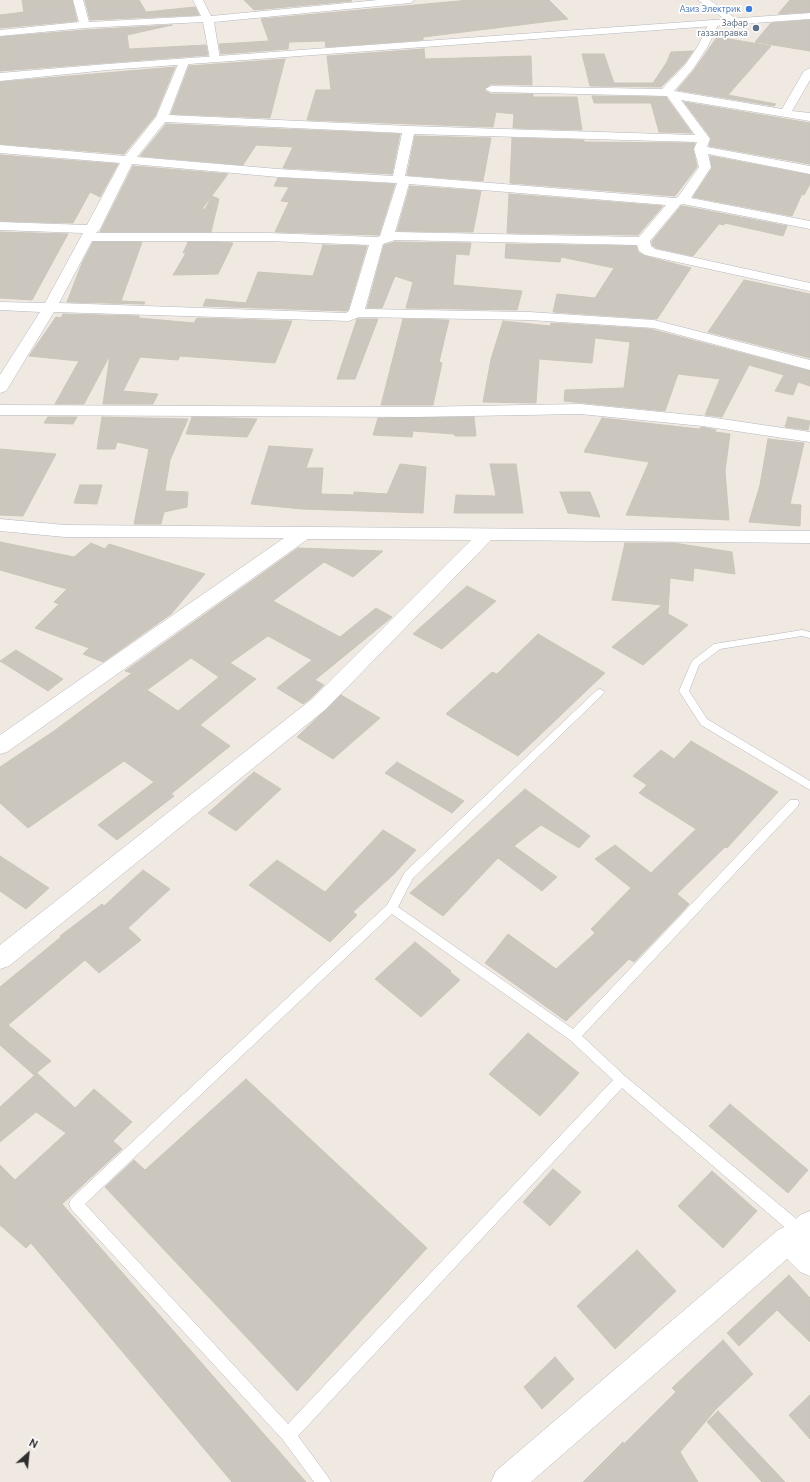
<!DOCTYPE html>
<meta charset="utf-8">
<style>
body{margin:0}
#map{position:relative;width:810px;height:1482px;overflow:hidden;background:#efe9e1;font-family:Ubuntu,sans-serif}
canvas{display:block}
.north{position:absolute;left:8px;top:1434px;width:40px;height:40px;-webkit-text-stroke:3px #fff;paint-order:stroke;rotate:27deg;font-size:11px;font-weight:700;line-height:16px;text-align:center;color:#2e2e2e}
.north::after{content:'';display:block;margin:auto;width:14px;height:18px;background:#2e2e2e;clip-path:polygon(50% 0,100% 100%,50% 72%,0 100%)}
</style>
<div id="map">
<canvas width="810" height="1482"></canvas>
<div class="north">N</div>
</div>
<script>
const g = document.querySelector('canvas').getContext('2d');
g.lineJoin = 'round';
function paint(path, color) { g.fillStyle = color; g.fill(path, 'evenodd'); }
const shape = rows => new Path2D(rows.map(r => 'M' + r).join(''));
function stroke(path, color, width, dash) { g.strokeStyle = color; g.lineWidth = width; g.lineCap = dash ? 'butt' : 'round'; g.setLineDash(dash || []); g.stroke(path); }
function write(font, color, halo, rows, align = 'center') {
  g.font = font + ' Ubuntu,sans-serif'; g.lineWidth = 3.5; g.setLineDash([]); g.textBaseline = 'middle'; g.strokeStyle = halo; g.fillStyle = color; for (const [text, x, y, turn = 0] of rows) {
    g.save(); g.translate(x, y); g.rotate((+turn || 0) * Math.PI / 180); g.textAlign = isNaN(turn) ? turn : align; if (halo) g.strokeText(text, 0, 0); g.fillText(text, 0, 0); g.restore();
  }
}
const building = shape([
 [22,0,72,0,77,21,0,28,0,15,24,12,22,0],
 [85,0,139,0,146,12,195,7,199,15,90,20,85,0],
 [244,0,351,0,352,1,254,10,244,0],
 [470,0,549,0,568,19,423,37,423,40,326,47,325,41,289,42,288,49,221,54,219,44,269,41,261,19,470,0],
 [790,0,810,0,810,12,778,14,790,0],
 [810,20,810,51,755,42,771,23,810,20],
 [172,25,127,35,129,49,206,45,208,55,0,71,0,37,85,30,172,25],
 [717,37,771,46,728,95,776,104,774,106,677,90,694,70,717,37],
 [424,49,425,59,531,56,532,85,491,84,484,90,491,94,533,94,533,97,577,97,582,130,513,128,514,114,496,112,493,127,307,120,316,90,331,90,327,56,424,49],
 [693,51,684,64,661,87,590,86,582,54,604,54,614,83,653,83,667,62,671,52,693,51],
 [285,59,270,118,171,114,189,66,285,59],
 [175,67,155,116,124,154,0,144,0,82,175,67],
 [592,96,666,97,692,133,659,132,651,103,594,103,592,96],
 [684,102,810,123,810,164,709,146,711,138,684,102],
 [166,124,400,134,392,174,283,168,293,147,256,145,243,165,140,156,166,124],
 [415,136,491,138,483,181,407,175,415,136],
 [512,138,584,140,584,142,695,143,693,149,697,167,675,196,510,183,512,138],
 [0,155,118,164,100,197,90,192,73,223,0,221,0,155],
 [710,156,810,175,810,184,804,195,802,194,792,216,693,197,712,168,710,156],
 [133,166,228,174,202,209,205,209,212,196,219,199,211,232,100,232,133,166],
 [278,178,395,184,379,235,275,232,289,202,281,201,289,187,274,186,278,178],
 [410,186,481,191,473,232,397,231,410,186],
 [509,194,663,206,638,235,507,233,509,194],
 [681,206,683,206,787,226,783,236,725,223,724,225,719,224,693,256,656,248,652,245,652,241,681,206],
 [0,232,68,234,32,300,0,298,0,232],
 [93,242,142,242,121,301,145,302,144,304,67,302,82,263,93,242],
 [188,242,218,242,233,243,218,274,173,275,186,253,183,253,188,242],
 [395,242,471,243,469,255,456,254,453,285,522,291,517,310,406,308,413,282,395,276,382,308,367,308,384,245,395,242],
 [506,244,636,246,638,252,645,256,691,268,657,319,553,312,557,294,595,298,614,268,561,257,560,262,505,258,506,244],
 [323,245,367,246,348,310,346,311,203,306,206,299,246,303,258,272,313,276,323,245],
 [744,280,810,294,810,358,708,332,744,280],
 [63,314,139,316,139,318,194,323,197,318,292,321,275,363,180,356,178,360,140,357,123,391,158,394,153,404,103,404,110,355,84,404,55,404,79,361,29,356,56,317,61,318,63,314],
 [357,319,378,319,355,379,337,379,357,319],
 [403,319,449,320,439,362,442,363,433,405,381,405,403,319],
 [503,321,550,326,551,323,650,329,810,371,810,386,798,382,793,395,775,391,784,375,749,365,722,417,705,415,720,379,678,374,665,411,564,401,565,390,624,388,630,342,595,338,592,363,539,359,536,403,483,402,491,359,503,321],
 [48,417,77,417,73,424,44,423,48,417],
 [102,417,188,419,170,460,165,491,188,492,187,507,164,512,161,524,134,524,149,449,117,442,115,449,97,449,102,417],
 [192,417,232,418,257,419,247,437,186,434,192,417],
 [474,417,476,436,455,436,454,434,413,431,412,437,373,435,378,418,474,417],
 [788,417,810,421,808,430,785,427,788,417],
 [602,418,699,429,702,427,716,430,715,432,730,434,725,471,729,520,626,515,649,462,584,452,602,418],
 [768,439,804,443,790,504,801,505,800,526,749,522,760,485,768,439],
 [269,446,313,449,306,468,323,468,321,494,354,495,354,492,387,494,400,464,426,467,423,513,302,509,251,504,269,446],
 [0,449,56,454,23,516,0,515,0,449],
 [490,464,516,464,523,513,454,513,456,495,496,496,490,464],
 [80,485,102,485,97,504,74,503,80,485],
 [560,492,590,492,600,517,568,513,560,492],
 [0,542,74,557,91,543,105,549,109,544,205,574,171,614,103,662,83,654,89,648,35,628,59,604,54,602,67,589,0,570,0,542],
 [625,543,674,543,732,552,735,574,694,568,693,581,670,578,668,614,688,625,643,665,612,647,662,605,612,600,625,543],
 [298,548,383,551,353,577,324,562,273,601,340,637,376,608,392,617,315,680,324,685,311,698,303,704,277,688,312,660,268,636,230,663,256,679,200,725,230,746,171,794,174,796,117,840,98,825,154,782,124,761,28,828,0,803,0,767,54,731,132,673,125,671,298,548],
 [191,658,219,677,178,711,147,690,191,658],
 [467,586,496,601,442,649,413,634,467,586],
 [538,634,605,673,518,756,446,714,492,672,497,674,538,634],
 [16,650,63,679,48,691,0,661,16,650],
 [341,695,380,718,333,759,297,737,341,695],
 [691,741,778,792,727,848,725,847,677,894,689,904,683,911,634,962,629,959,566,1021,485,963,508,934,556,969,595,933,591,929,631,888,595,859,615,845,651,873,696,829,639,793,647,785,633,776,661,750,674,759,691,741],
 [397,762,464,801,452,813,385,773,397,762],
 [254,772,281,789,236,831,208,813,254,772],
 [525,789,590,836,579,848,541,825,514,846,557,877,542,891,498,858,443,916,410,893,525,789],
 [383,830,416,850,394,874,353,912,357,915,330,942,249,885,277,860,325,892,383,830],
 [0,856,49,888,26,909,0,891,0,856],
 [143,870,170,889,128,928,141,940,99,973,85,960,8,1025,51,1061,34,1075,0,1045,0,987,61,937,60,936,102,904,104,906,143,870],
 [415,942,451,971,450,972,460,980,421,1017,375,979,415,942],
 [528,1033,579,1073,540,1116,489,1074,528,1033],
 [37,1073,75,1108,94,1089,132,1122,113,1141,122,1149,62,1204,306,1482,232,1482,31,1243,26,1248,0,1225,0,1165,15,1180,66,1133,36,1112,0,1142,0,1107,37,1073],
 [246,1079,427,1248,297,1391,105,1187,134,1160,145,1170,246,1079],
 [730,1104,808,1170,788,1193,709,1126,730,1104],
 [553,1169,581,1192,550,1226,523,1202,553,1169],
 [712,1171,757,1211,723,1248,678,1206,712,1171],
 [637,1250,676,1291,615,1349,577,1306,637,1250],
 [789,1275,810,1298,810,1342,777,1310,739,1346,727,1333,789,1275],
 [723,1340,753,1374,716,1409,680,1452,698,1482,583,1482,623,1442,624,1444,676,1392,672,1388,723,1340],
 [555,1357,574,1379,542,1409,524,1387,555,1357],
 [810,1395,810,1439,789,1415,810,1395],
 [718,1411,785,1482,762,1482,707,1422,718,1411]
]);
paint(building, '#cbc7bf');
stroke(building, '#cbc5ba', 1);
const lane = shape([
 [802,630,810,632,810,638,802,636,720,649,699,665,689,691,707,719,810,781,810,790,701,725,679,691,692,661,714,644,802,630],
 [600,689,605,692,603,694,413,878,398,907,573,1029,790,800,798,800,799,803,798,806,582,1036,625,1076,806,1227,808,1232,806,1237,801,1239,796,1237,622,1088,298,1436,328,1477,331,1482,314,1482,283,1440,71,1209,69,1204,71,1199,387,905,405,872,597,690,600,689],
 [392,914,570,1040,613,1080,288,1424,85,1204,392,914]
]);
const street = shape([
 [73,0,83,0,89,22,201,16,193,0,203,0,211,16,378,0,415,0,410,3,214,22,220,59,215,62,210,59,203,22,85,28,0,36,0,30,79,22,73,0],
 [698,0,710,0,739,21,738,23,730,23,698,0],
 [714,20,719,23,708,46,693,69,674,91,782,109,804,71,810,68,810,80,792,111,810,113,810,121,681,100,710,139,707,147,810,166,810,174,708,154,711,167,691,198,810,221,810,229,683,204,680,205,650,241,651,246,655,249,810,283,810,291,645,255,639,251,637,245,395,240,383,244,365,309,529,312,654,320,810,360,810,370,654,328,529,320,359,317,349,321,54,312,8,388,6,391,0,393,0,375,40,312,0,310,0,302,45,303,83,233,0,230,0,222,87,225,120,163,0,153,0,145,125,156,156,117,179,62,184,59,189,62,169,115,409,126,695,135,667,96,491,92,485,89,491,86,662,89,685,65,698,46,709,23,714,20],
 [165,122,402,133,393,176,278,169,137,157,165,122],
 [414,134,697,142,694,149,699,167,678,197,675,198,405,176,414,134],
 [132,164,278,177,397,183,380,236,377,237,268,233,96,233,100,229,132,164],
 [409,184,666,205,639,237,395,232,409,184],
 [92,241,268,241,369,245,349,311,346,313,59,303,92,241],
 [580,404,702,416,810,432,810,442,702,426,580,414,415,417,0,415,0,405,415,407,580,404],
 [0,519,65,525,810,531,810,543,491,540,326,709,9,966,0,969,0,945,312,699,471,540,308,539,7,752,0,754,0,735,284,538,65,537,0,531,0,519],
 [810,1211,810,1276,800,1272,787,1259,531,1482,491,1482,496,1471,778,1230,792,1223,800,1215,810,1211]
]);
const secondary = shape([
 [810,13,810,19,107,70,0,81,0,73,107,64,810,13]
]);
stroke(lane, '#b4b7c1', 1);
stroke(street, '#b4b7c1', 1);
stroke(secondary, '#b4b7c1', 1);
paint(lane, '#fff');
paint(street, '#fff');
paint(secondary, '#fff');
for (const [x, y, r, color] of [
 [749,9,4,"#3f7fe0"],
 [756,28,4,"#5c6f8a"]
]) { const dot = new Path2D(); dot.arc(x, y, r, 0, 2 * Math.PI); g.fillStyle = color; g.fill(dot); stroke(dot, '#fff', 1.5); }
write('9px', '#366cbe', '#fff', [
 ["Азиз Электрик",741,9]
], 'right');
write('9px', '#4e5e75', '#fff', [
 ["Зафар",748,23],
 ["газзаправка",748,33]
], 'right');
</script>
